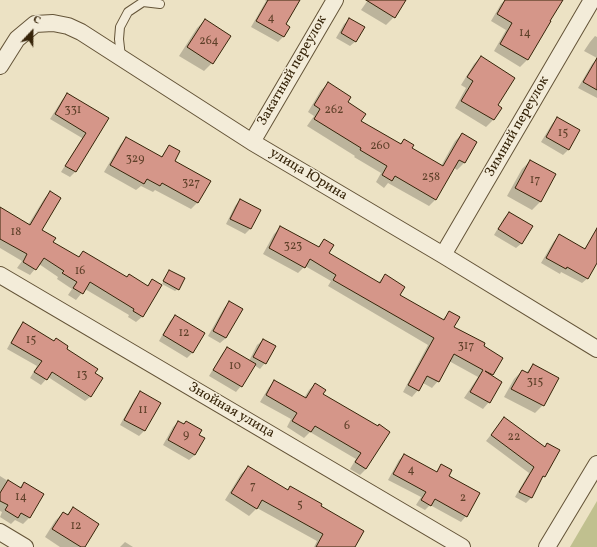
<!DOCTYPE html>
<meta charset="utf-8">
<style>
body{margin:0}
#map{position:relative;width:597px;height:547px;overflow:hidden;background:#ece2c4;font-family:Vollkorn,serif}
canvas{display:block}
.north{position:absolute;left:12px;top:12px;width:40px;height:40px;-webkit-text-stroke:3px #f3ecd9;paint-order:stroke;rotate:22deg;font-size:11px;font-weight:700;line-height:16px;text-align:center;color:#362409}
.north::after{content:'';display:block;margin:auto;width:14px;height:18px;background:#362409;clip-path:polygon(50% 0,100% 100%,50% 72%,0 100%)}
</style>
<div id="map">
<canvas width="597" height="547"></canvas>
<div class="north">С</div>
</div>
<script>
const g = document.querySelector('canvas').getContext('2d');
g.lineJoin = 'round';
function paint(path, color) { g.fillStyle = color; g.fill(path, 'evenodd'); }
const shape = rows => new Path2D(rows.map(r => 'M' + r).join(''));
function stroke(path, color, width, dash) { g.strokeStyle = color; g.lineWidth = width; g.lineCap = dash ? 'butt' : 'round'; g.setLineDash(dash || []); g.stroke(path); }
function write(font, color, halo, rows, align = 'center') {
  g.font = font + ' Vollkorn,serif'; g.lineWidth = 3; g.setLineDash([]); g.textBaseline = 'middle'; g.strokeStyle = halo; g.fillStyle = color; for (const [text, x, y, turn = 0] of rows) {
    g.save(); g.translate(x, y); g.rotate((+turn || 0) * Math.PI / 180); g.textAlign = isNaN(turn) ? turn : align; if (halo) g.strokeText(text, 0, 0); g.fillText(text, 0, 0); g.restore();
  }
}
paint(shape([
 [597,501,597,547,570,547]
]), '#c0c08f');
paint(shape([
 [265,0,299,0,284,25,288,27,283,37,278,42,251,27,266,1],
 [368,0,404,0,394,17,386,25,361,10],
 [505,0,562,0,527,60,520,67,494,51,506,30,491,21,501,4],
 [350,19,356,41,350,46,336,38,344,24],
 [205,20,212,63,204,71,179,56,197,28],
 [595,36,597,37,597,58,584,51,590,42],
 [481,57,496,105,500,108,493,120,486,127,455,108,466,88,461,85,474,64],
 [597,59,597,98,578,88,592,64],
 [328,84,346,102,360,121,400,144,404,140,410,149,441,166,455,141,462,134,476,142,464,163,457,170,453,167,436,199,429,206,388,183,384,188,376,182,381,173,354,157,355,156,307,126,314,116,308,112,321,90],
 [67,95,107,119,75,172,70,177,61,172,82,138,50,119,62,100],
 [557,118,568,150,563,155,541,142,552,124],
 [126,138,161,157,169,146,173,161,209,181,197,203,191,209,155,190,153,192,141,186,136,190,104,172,120,145],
 [530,161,555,174,540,202,532,210,507,196,522,169],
 [50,192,41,230,52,242,77,258,83,252,127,278,147,286,152,280,143,316,136,322,128,317,129,315,85,289,76,300,68,295,72,289,57,279,58,277,39,264,30,275,17,268,22,261,0,248,0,209,28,225,44,199],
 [240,200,260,210,250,229,245,234,226,224,235,206],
 [509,213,522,243,516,248,494,235,504,218],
 [281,227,318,247,324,240,328,253,378,283,385,275,399,295,442,320,449,313,453,327,502,358,491,376,489,402,483,409,464,398,478,377,449,361,438,381,432,388,423,383,418,390,412,397,403,392,428,345,328,286,331,281,305,266,298,273,263,254,274,234],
 [560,236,584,249,591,241,597,244,597,261,588,278,582,283,561,272,560,274,541,263,554,241],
 [167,274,178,289,175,291,162,284],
 [229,302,226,338,220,343,208,336,224,308],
 [175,316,193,352,187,358,159,341,170,321],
 [23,324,65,349,48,370,90,397,85,401,48,377,41,385,30,378,37,366,7,349,18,329],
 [263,340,265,363,260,369,254,365,241,386,236,392,209,376,222,354,227,348,249,361,257,345],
 [533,365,543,405,535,413,504,397,514,379,522,371,526,373],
 [275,381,304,398,309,390,315,384,322,394,378,427,389,432,366,469,360,475,350,469,356,459,310,432,304,438,287,427,291,419,260,402,269,387],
 [140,393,144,431,139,436,120,425,135,398],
 [504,418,544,448,548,444,544,476,540,480,531,498,526,503,515,497,529,473,486,441],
 [178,422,197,435,195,455,189,460,163,445,173,427],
 [404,455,436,472,442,465,466,516,461,522,430,505,425,510,416,505,421,497,388,480,399,460],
 [248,467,287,491,290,488,320,506,354,547,314,547,317,541,257,508,249,516,225,500,241,474],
 [0,476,19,488,24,483,29,518,23,524,15,520,11,524,0,517,2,512,0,511],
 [73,509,84,547,60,547,45,537,55,521,63,513,66,515],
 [125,542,133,547,120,547]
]), '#0003');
const building = shape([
 [268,0,300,0,286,24,290,27,284,37,256,21,268,0],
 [366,0,406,0,395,18,366,0],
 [505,0,563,0,550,21,551,21,528,60,500,44,512,23,497,14,505,0],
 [349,18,365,27,356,42,341,33,349,18],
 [205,19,231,36,213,64,187,47,205,19],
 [481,56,515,78,498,105,502,108,494,120,461,101,473,81,467,77,481,56],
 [597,58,597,90,583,82,597,58],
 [328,82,351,97,348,102,366,114,361,121,401,144,404,139,414,145,412,148,443,166,462,133,477,142,465,163,459,160,436,200,395,176,392,181,382,175,387,166,360,150,361,148,314,119,320,109,314,105,328,82],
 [67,93,109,118,76,172,65,166,86,133,55,114,67,93],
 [557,117,580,130,569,150,546,137,557,117],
 [126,137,162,157,169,145,180,151,175,161,211,181,198,203,162,183,160,186,147,179,144,184,110,165,126,137],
 [530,160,556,174,541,202,515,188,530,160],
 [50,191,61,198,42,230,56,238,53,242,79,257,83,251,127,277,129,274,148,286,152,279,162,285,143,317,133,311,134,309,90,282,83,294,73,288,77,282,62,273,64,271,44,258,36,270,23,262,27,254,0,239,0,207,30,225,50,191],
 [240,199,261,210,251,229,230,219,240,199],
 [509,212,533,226,522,244,498,229,509,212],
 [280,226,319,247,324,239,334,245,329,253,380,283,385,274,405,287,400,295,444,320,449,311,460,317,454,327,485,343,484,346,503,358,493,375,485,371,502,382,490,403,470,392,483,370,454,354,439,382,427,376,419,391,408,385,434,338,333,280,336,275,310,259,305,268,269,248,280,226],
 [597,228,597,263,588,279,567,267,566,269,546,258,559,234,585,249,597,228],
 [169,270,185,278,179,290,163,281,169,270],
 [229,301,243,309,226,338,213,331,229,301],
 [175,315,205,333,193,353,163,335,175,315],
 [23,322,54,341,56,338,68,346,67,349,98,369,95,373,103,378,91,397,52,372,47,380,34,372,42,361,11,343,23,322],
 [263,339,276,346,266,364,253,357,263,339],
 [227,347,256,364,242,387,213,370,227,347],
 [533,364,559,378,544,406,511,389,522,370,528,373,533,364],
 [274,380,306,398,315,383,326,390,323,394,378,426,379,424,390,432,366,469,355,462,361,453,315,426,311,432,292,421,297,413,266,395,274,380],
 [140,391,161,403,145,431,124,420,140,391],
 [504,417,545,447,547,443,560,450,545,477,543,476,532,498,519,492,534,467,491,435,504,417],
 [178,421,184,424,186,421,202,430,199,435,205,438,195,455,168,440,178,421],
 [404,454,437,472,441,464,452,470,449,476,480,493,467,517,435,499,431,506,421,500,426,492,393,474,404,454],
 [248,466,288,490,290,486,322,504,321,506,364,531,355,547,316,547,323,534,262,500,257,509,231,493,248,466],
 [8,480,21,488,24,482,44,494,30,518,21,513,18,518,5,510,8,505,0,501,0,493,8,480],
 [73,507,99,524,85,547,81,547,52,529,63,512,68,515,73,507]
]);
paint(building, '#d59689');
stroke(building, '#362409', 1);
const lane = shape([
 [121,57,119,39,120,27,128,12,143,2,160,4]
]);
const street = shape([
 [0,66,17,39,35,24,53,23,68,26,81,32,252,142,443,255,597,349],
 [252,142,335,0],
 [443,255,592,0],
 [0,275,462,547],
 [0,532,25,547],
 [547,547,597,464]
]);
stroke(lane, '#645438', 10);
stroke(street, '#645438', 18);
stroke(lane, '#f3ecd9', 8);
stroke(street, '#f3ecd9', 16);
write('12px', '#5e4029', null, [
 ["4",271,19],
 ["14",525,34],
 ["264",209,42],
 ["331",73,111],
 ["262",334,111],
 ["15",563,134],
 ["260",380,147],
 ["329",135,160],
 ["258",431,178],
 ["17",535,181],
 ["327",191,184],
 ["18",16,233],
 ["323",293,247],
 ["16",80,272],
 ["12",184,334],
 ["15",31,341],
 ["317",466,347],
 ["10",235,367],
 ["13",82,376],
 ["315",535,383],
 ["11",143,411],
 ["6",347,427],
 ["9",186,436],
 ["22",514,438],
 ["4",411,471],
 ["7",253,487],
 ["14",21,498],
 ["2",463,499],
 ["5",300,506],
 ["12",76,527]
]);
write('14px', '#362409', '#f3ecd9', [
 ["Закатный переулок",293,71,-60],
 ["Зимний переулок",518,127,-60],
 ["улица Юрина",308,175,31],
 ["Знойная улица",231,411,30]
]);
</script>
